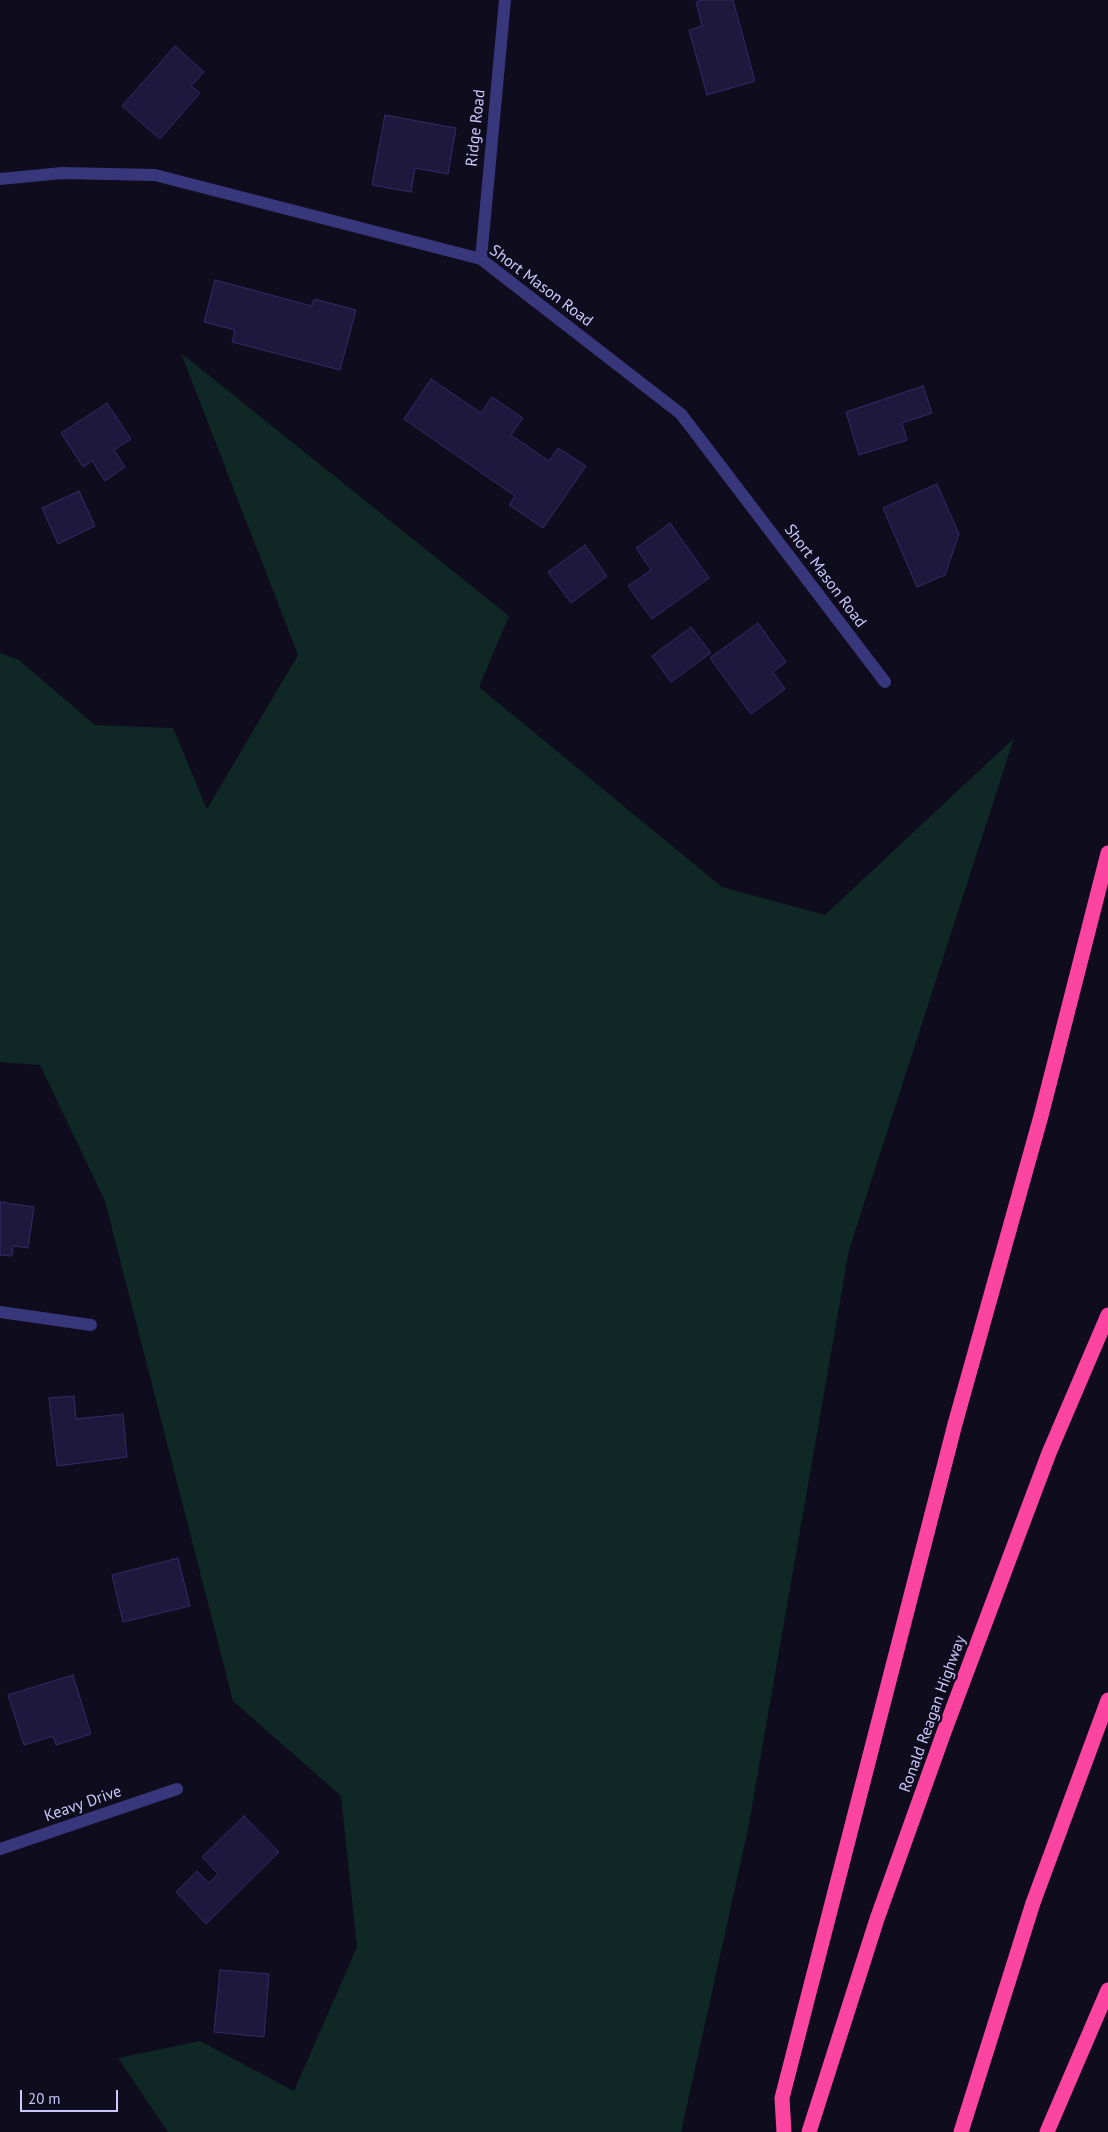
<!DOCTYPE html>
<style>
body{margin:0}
#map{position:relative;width:1108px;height:2132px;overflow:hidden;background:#0e0c1d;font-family:"PT Sans",sans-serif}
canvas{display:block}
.scale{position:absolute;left:20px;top:2090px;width:98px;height:22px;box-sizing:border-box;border:2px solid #cdc8fe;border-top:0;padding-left:6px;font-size:15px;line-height:18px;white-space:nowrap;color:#cdc8fe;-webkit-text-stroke:4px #0e0c1d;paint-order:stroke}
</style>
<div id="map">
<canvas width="1108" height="2132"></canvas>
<div class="scale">20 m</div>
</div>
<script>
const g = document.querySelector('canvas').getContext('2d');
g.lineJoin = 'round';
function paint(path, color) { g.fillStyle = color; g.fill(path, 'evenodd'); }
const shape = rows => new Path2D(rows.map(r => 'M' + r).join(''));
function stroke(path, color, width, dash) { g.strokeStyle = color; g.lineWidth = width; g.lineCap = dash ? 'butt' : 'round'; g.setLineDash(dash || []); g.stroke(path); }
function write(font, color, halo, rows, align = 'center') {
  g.font = font + ' "PT Sans",sans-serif'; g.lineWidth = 5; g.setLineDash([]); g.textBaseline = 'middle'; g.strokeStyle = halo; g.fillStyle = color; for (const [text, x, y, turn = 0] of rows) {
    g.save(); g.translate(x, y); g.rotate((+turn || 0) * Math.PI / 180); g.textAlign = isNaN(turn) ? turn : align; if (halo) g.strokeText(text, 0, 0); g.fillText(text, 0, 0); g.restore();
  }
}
paint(shape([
 [181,353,509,616,479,687,722,887,825,915,1014,738,849,1250,748,1829,681,2132,168,2132,118,2058,200,2041,294,2091,357,1947,341,1796,233,1701,105,1201,40,1065,0,1062,0,653,19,660,95,725,173,728,207,809,298,655]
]), '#0f2725');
const building = shape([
 [701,0,733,0,755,81,707,95,689,30,702,26,696,2,701,0],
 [175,46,204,72,191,86,200,93,160,139,122,106,175,46],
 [385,115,456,128,448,174,415,168,411,192,372,185,385,115],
 [215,280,312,306,314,299,356,310,340,370,232,342,235,330,204,322,215,280],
 [431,379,481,413,492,397,523,418,511,435,549,461,558,448,586,466,543,528,509,505,515,496,404,419,431,379],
 [923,386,932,413,902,423,907,440,859,455,846,412,923,386],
 [107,403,131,439,114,450,125,467,105,481,92,461,83,467,61,433,107,403],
 [937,484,959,534,945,575,917,587,883,508,937,484],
 [79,491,95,526,58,544,42,508,79,491],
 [670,523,709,578,652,619,628,586,651,570,636,548,670,523],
 [585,545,607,576,571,603,548,572,585,545],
 [758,623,786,662,773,672,785,689,751,714,710,658,758,623],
 [691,627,711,653,671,682,652,656,691,627],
 [0,1202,34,1207,28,1248,13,1246,12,1256,0,1255,0,1202],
 [74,1396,76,1419,123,1414,127,1457,57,1466,49,1398,74,1396],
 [178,1558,190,1606,123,1622,112,1575,178,1558],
 [73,1675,91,1734,56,1745,53,1736,24,1745,8,1695,73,1675],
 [244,1816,279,1852,206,1924,176,1892,197,1871,209,1883,218,1874,202,1857,244,1816],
 [220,1970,269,1974,264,2037,214,2032,220,1970]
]);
paint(building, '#1f183d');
stroke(building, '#362a69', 1);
stroke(shape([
 [0,179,62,173,155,175,481,259,681,414,885,682],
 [481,259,505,0],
 [0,1312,91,1325],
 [0,1849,177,1789]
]), '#38377b', 12);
stroke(shape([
 [784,2132,782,2098,955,1424,1041,1116,1108,853],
 [809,2132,877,1919,944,1732,1049,1453,1108,1315],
 [961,2132,1033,1903,1108,1700],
 [1047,2132,1108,1990]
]), '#fc45a0', 15);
write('16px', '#cdc8fe', '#0e0c1d', [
 ["Ridge Road",476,128,-84],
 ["Short Mason Road",541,286,37],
 ["Short Mason Road",825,576,53],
 ["Ronald Reagan Highway",933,1714,-70],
 ["Keavy Drive",83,1804,-19]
]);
</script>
